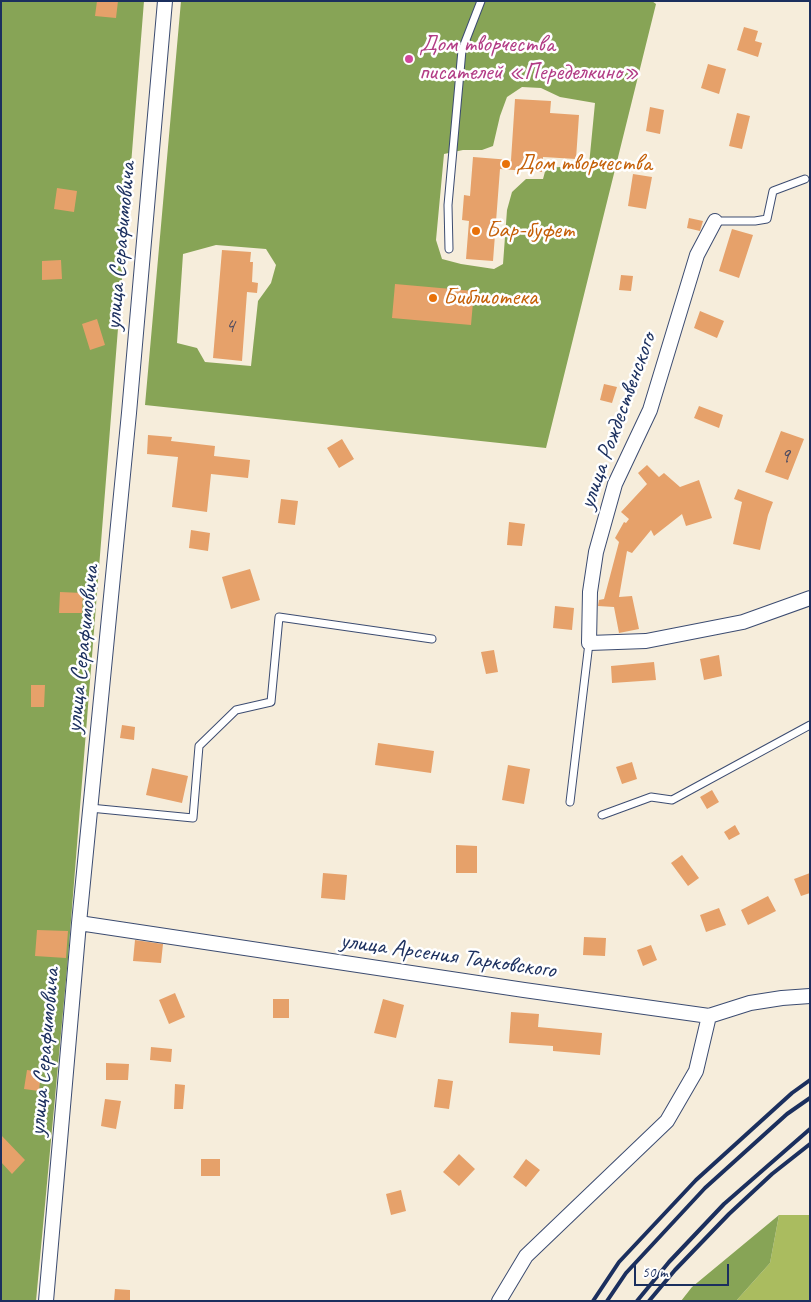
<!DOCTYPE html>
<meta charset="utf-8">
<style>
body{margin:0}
#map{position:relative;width:811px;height:1302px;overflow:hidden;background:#f6eddb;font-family:Caveat,sans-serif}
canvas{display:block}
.frame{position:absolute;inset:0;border:2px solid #1b2f5e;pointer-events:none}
.scale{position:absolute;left:634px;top:1264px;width:95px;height:22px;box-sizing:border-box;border:2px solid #1b2f5e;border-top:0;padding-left:6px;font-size:15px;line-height:18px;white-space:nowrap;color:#1b2f5e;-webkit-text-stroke:4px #fff;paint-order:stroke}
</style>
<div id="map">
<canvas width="811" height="1302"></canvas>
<div class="frame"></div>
<div class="scale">50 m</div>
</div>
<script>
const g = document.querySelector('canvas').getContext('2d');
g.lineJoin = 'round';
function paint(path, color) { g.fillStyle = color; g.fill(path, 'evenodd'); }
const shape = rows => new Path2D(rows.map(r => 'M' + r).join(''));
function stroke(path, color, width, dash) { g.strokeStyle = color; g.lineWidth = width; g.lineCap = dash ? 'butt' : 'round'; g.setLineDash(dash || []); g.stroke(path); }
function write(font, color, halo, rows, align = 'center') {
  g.font = font + ' Caveat,sans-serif'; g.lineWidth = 5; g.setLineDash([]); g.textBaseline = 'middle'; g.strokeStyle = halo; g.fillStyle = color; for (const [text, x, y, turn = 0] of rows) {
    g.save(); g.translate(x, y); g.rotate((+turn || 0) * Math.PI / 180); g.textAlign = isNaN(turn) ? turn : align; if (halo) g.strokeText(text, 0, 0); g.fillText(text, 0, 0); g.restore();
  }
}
paint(shape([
 [779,1215,810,1215,810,1301,736,1301,770,1263]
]), '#aabc5f');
paint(shape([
 [1,1,144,1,68,958,36,1301,1,1301],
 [181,1,652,1,656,4,546,448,145,405],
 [522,87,541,88,560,97,595,103,589,165,546,168,543,179,526,179,512,192,507,210,503,264,494,269,461,264,442,259,436,240,444,154,463,150,482,150,493,146,500,116,507,97],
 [216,245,266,249,276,265,271,283,258,301,251,366,205,362,197,348,177,343,183,254],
 [779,1215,770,1263,736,1301,681,1301,692,1287]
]), '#87a456');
paint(shape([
 [97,1,118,1,116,18,95,16],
 [744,27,758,31,755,41,762,43,758,57,737,50],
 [708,64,726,69,719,94,701,88],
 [515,99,551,101,550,113,579,115,576,159,543,157,542,172,500,169,493,261,466,259,469,221,462,220,464,195,470,196,473,157,511,160],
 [650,107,664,110,660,134,646,131],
 [737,113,750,116,742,149,729,146],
 [633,174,652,177,646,209,628,206],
 [57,188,77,191,74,212,54,209],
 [689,218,703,221,700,231,687,228],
 [732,229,753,235,739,278,719,271],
 [222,250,251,252,250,262,253,262,252,282,258,283,257,293,247,292,242,361,213,358],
 [61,260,62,279,42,280,42,261],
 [621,275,633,276,631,291,619,290],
 [395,284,474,291,471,325,392,318],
 [700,311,724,321,717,338,694,328],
 [97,319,105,345,90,350,82,324],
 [604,384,617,387,612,403,600,400],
 [699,406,723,415,719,428,694,418],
 [781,431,804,439,788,480,765,472],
 [148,435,172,437,171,441,215,446,214,456,250,460,248,478,211,474,207,512,172,507,178,457,147,454],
 [342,439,354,459,339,468,327,448],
 [647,465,659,477,664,473,680,487,699,480,712,518,686,526,682,514,654,536,651,530,632,553,627,551,619,597,632,596,639,629,619,633,614,607,598,606,599,600,604,599,619,542,615,538,624,522,626,523,629,519,621,512,647,484,638,473],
 [738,489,773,502,768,515,760,550,733,544,742,502,734,499],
 [281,499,298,501,295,525,278,523],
 [509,522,525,524,522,546,507,545],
 [191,530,210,533,208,551,189,548],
 [250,569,260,600,231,609,222,577],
 [60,592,83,593,82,613,59,613],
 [555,606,574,608,572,630,553,628],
 [494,650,498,672,486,674,481,652],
 [719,655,722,676,704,680,700,659],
 [654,662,656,680,612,683,611,666],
 [31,685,45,685,44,707,31,707],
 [122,725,135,727,134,740,120,738],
 [378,743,434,751,431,773,375,765],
 [632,762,637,779,622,784,616,767],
 [508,765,530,769,524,804,502,800],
 [152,768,188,776,182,803,146,795],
 [712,790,719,802,707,809,700,797],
 [735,825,740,834,729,840,724,832],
 [456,845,477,846,477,873,456,873],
 [682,855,699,878,688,886,671,863],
 [323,873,347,875,345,900,321,898],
 [810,873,810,893,801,896,794,879],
 [768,896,776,911,748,925,741,910],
 [719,908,726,925,706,932,700,915],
 [37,930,68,931,66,958,35,956],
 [584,937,606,938,605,956,583,955],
 [135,940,163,944,161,963,133,961],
 [651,945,657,960,643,966,637,950],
 [175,993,185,1017,169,1024,159,1000],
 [273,999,289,999,289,1018,273,1018],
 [383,999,404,1005,396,1038,374,1033],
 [511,1012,539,1014,538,1027,602,1033,600,1055,553,1051,553,1046,509,1043],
 [151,1047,172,1049,171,1062,150,1060],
 [106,1063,129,1064,128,1080,106,1080],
 [27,1070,41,1072,39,1091,24,1089],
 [438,1079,453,1081,449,1109,434,1107],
 [175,1084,185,1085,183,1109,174,1109],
 [105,1099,121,1101,116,1129,101,1126],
 [1,1135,25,1160,12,1174,1,1162],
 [459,1154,475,1169,459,1186,443,1172],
 [201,1159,220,1159,220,1176,201,1176],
 [526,1159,540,1170,526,1187,513,1177],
 [401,1190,406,1211,391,1215,386,1194],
 [115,1289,130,1290,130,1301,114,1301]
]), '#e6a16a');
const lane = shape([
 [715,221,755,221,767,219,773,191,805,179],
 [449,249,448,205,462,50,481,1],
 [570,802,589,643],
 [90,808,193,818,199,746,236,710,271,702,279,617,432,639],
 [602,815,651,797,672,800,810,725]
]);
const street = shape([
 [715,221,697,255,650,410,615,484,596,552,590,592,589,643,646,641,743,622,810,598],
 [79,923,524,990,709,1016,750,1003,782,998,810,996],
 [46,1301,79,923,129,413,165,1],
 [499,1301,526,1256,667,1121,696,1071,709,1016]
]);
stroke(lane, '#3c4c71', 9);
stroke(street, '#3c4c71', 16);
stroke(lane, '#fff', 7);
stroke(street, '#fff', 14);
stroke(shape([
 [593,1301,619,1262,696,1180,792,1093,810,1080],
 [607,1301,626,1273,705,1188,787,1114,810,1098],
 [637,1301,669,1262,724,1204,810,1129],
 [649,1301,675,1270,729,1214,772,1174,810,1144]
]), '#1b2f5e', 4);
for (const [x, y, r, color] of [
 [409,59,5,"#d1479c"],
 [506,164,5,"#e8710a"],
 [476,231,5,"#e8710a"],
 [433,298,5,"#e8710a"]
]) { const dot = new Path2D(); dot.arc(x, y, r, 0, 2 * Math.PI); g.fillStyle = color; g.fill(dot); stroke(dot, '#fff', 2); }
write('21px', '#4e4c61', null, [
 ["4",230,326],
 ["9",785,456]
]);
write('24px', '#b23c85', '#fff', [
 ["Дом творчества",419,45],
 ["писателей «Переделкино»",419,73]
], 'left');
write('24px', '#c56008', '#fff', [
 ["Дом творчества",516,164],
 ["Бар-буфет",486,231],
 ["Библиотека",443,298]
], 'left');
write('24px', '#1b2f5e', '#fff', [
 ["улица Серафимовича",121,246,-85],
 ["улица Рождественского",618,421,-70],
 ["улица Серафимовича",83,649,-84],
 ["улица Арсения Тарковского",448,956,8],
 ["улица Серафимовича",45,1052,-85]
]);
</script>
